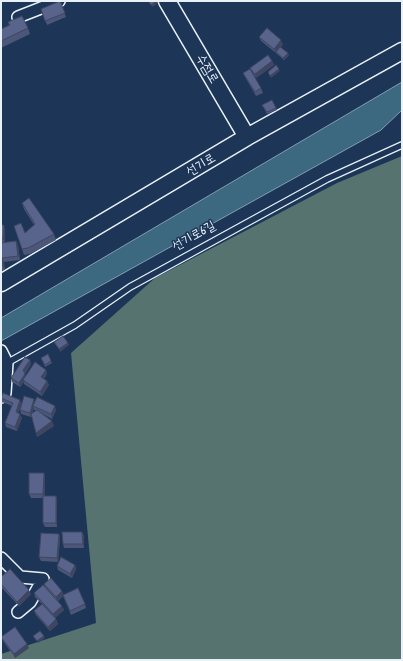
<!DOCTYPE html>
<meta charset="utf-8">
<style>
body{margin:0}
#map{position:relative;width:403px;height:661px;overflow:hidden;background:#1d3557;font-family:"Patrick Hand",sans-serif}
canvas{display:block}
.frame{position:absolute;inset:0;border:2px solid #e8f1f8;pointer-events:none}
</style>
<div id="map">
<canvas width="403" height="661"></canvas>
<div class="frame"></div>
</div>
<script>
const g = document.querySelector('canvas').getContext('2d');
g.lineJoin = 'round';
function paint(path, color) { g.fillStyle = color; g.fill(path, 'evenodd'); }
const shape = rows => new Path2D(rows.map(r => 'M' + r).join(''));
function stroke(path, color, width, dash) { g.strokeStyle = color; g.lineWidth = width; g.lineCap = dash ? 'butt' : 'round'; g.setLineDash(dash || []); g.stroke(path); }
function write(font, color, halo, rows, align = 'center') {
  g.font = font + ' "Patrick Hand","Poor Story",sans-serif'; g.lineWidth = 3; g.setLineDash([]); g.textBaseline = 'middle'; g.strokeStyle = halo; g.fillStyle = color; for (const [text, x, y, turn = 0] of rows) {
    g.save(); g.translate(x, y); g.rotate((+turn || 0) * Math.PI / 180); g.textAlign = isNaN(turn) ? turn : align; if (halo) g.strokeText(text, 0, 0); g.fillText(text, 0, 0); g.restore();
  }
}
paint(shape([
 [402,156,402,660,1,660,1,654,96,623,71,353,155,278,337,183]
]), '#567370');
const water = shape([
 [402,82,402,110,381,130,1,341,1,318,402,82]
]);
paint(water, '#3c6880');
stroke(water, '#819fb0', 1);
const lane = shape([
 [7,363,75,325,130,287,327,179,402,145]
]);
const street = shape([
 [18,17,59,1],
 [1,351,7,363,5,393,1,397],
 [1,558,20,577,43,579,30,602,18,612]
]);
const secondary = shape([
 [167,1,247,137],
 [1,283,247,137,402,51]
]);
stroke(lane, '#e8f1f8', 8);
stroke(street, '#e8f1f8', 14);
stroke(secondary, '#e8f1f8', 19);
stroke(lane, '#1d3557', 5.5);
stroke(street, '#1d3557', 11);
stroke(secondary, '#1d3557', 16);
paint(shape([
 [60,1,66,17,47,25,41,9],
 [8,22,28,28,30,34,1,48,1,29,9,25],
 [259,37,283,44,281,47,289,55,284,60,277,54,276,53,261,41],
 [272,61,274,65,256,78,252,72,250,68],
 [243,73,261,88,263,93,256,96,245,77],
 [262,105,276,108,277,110,267,114],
 [22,203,54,234,56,240,30,254,24,255,14,226,25,233,34,225,24,209],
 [1,225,5,229,5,242,16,241,18,245,20,260,4,262,5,270,1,270],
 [41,358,51,361,52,363,45,367],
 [30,360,31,364,25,374,25,376,46,370,47,374,44,379,47,381,49,385,42,396,24,384,24,382,20,387,12,382,11,378],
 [1,397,22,404,35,402,56,410,52,419,41,413,54,426,37,437,32,416,31,417,21,414,20,410,21,407,18,413,22,418,17,431,6,427,5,423,12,406,2,402],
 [34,408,34,410,36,411,32,413],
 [44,473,45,478,45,496,56,496,57,500,57,527,45,527,43,523,43,498,31,498,29,494],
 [82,532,84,536,84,548,64,548,63,544],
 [59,534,60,538,58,562,41,561,39,557],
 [75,565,76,569,72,578,58,570,57,566],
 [1,577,31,594,19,606,1,587],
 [44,584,64,595,85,604,86,608,71,615,63,596,58,601,64,610,55,618,56,619,58,624,50,631,36,615,34,611,42,604,35,597,34,593,45,588],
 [1,637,29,648,15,658,3,641]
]), '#4c5678');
paint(shape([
 [157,1,157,4,152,7,151,5],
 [281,40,283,44,276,53,274,49],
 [288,53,289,55,284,60,283,58],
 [272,61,274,65,256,78,255,74],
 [279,69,280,71,271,78,270,76],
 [4,225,5,229,5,244,3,239],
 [16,241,18,245,20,260,18,256],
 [2,258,4,262,5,270,3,266],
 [68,343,69,345,60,352,59,349],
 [30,360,31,364,24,374,23,370],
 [46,370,47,374,42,381,41,377],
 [25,374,26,378,23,380,24,382,20,387,19,383],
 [47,381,49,385,42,396,40,392],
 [34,399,35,403,33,406,34,408,31,417,30,413],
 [20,400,22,404,17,416,16,412],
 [55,406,56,410,52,419,51,414],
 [20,414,22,418,17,431,15,427],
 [52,421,54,426,37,437,36,433],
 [44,473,45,478,45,498,43,494],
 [56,496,57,500,57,527,56,523],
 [82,532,84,536,84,548,83,544],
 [59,534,60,538,58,562,57,558],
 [75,565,76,569,72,578,70,574],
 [29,590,31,594,19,606,17,602],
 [62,591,64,595,57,601,56,597],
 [62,606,64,610,55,618,53,614],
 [56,619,58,624,50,631,48,627],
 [44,636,45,638,38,643,37,641],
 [27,644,29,648,15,658,14,654]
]), '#3e4661');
const building = shape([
 [60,1,65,13,45,21,41,9,60,1],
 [148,1,157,1,151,5,148,1],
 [22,16,28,28,1,41,1,29,10,25,8,22,22,16],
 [267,28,281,40,274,49,259,37,267,28],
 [280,47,288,53,283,58,276,52,280,47],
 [268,55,272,61,255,74,250,68,268,55],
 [276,65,279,69,270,76,268,72,276,65],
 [250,69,261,88,255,92,243,73,250,69],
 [272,100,276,108,267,112,262,105,272,100],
 [29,198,54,234,28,248,22,249,14,226,21,223,25,233,35,224,22,203,29,198],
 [1,225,4,225,3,239,1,239,1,225],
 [16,241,18,256,2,258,3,266,1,266,1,243,16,241],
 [63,336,68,343,59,349,54,342,63,336],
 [48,354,51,361,45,365,41,358,48,354],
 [25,357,30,360,23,370,25,374,19,383,11,378,25,357],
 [35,362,46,370,41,377,47,381,40,392,23,380,35,362],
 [3,393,20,400,16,412,20,414,15,427,5,423,13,403,1,398,3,393],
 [24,396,34,399,30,413,20,410,24,396],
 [37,397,55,406,51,414,33,406,37,397],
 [37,410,52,421,36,433,31,414,37,410],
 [29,473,44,473,43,494,29,494,29,473],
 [43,496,56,496,56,523,43,523,43,496],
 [62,532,82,532,83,544,63,544,62,532],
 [41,533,59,534,57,558,39,557,41,533],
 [61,557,75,565,70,574,57,566,61,557],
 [10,569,29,590,17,602,1,584,1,577,10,569],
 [51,578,62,591,56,597,44,584,51,578],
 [43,585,62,606,53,614,34,593,43,585],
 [78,588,85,604,70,611,63,595,78,588],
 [42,604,56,619,48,627,34,611,42,604],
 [15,627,27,644,14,654,1,637,15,627],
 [40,631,44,636,37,641,33,636,40,631]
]);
paint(building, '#58648b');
stroke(building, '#3e4661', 1);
write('13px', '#e8f1f8', '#1d3557', [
 ["수점로",207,69,59],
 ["선기로",201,165,-31],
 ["선기로6길",194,236,-29]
]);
</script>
